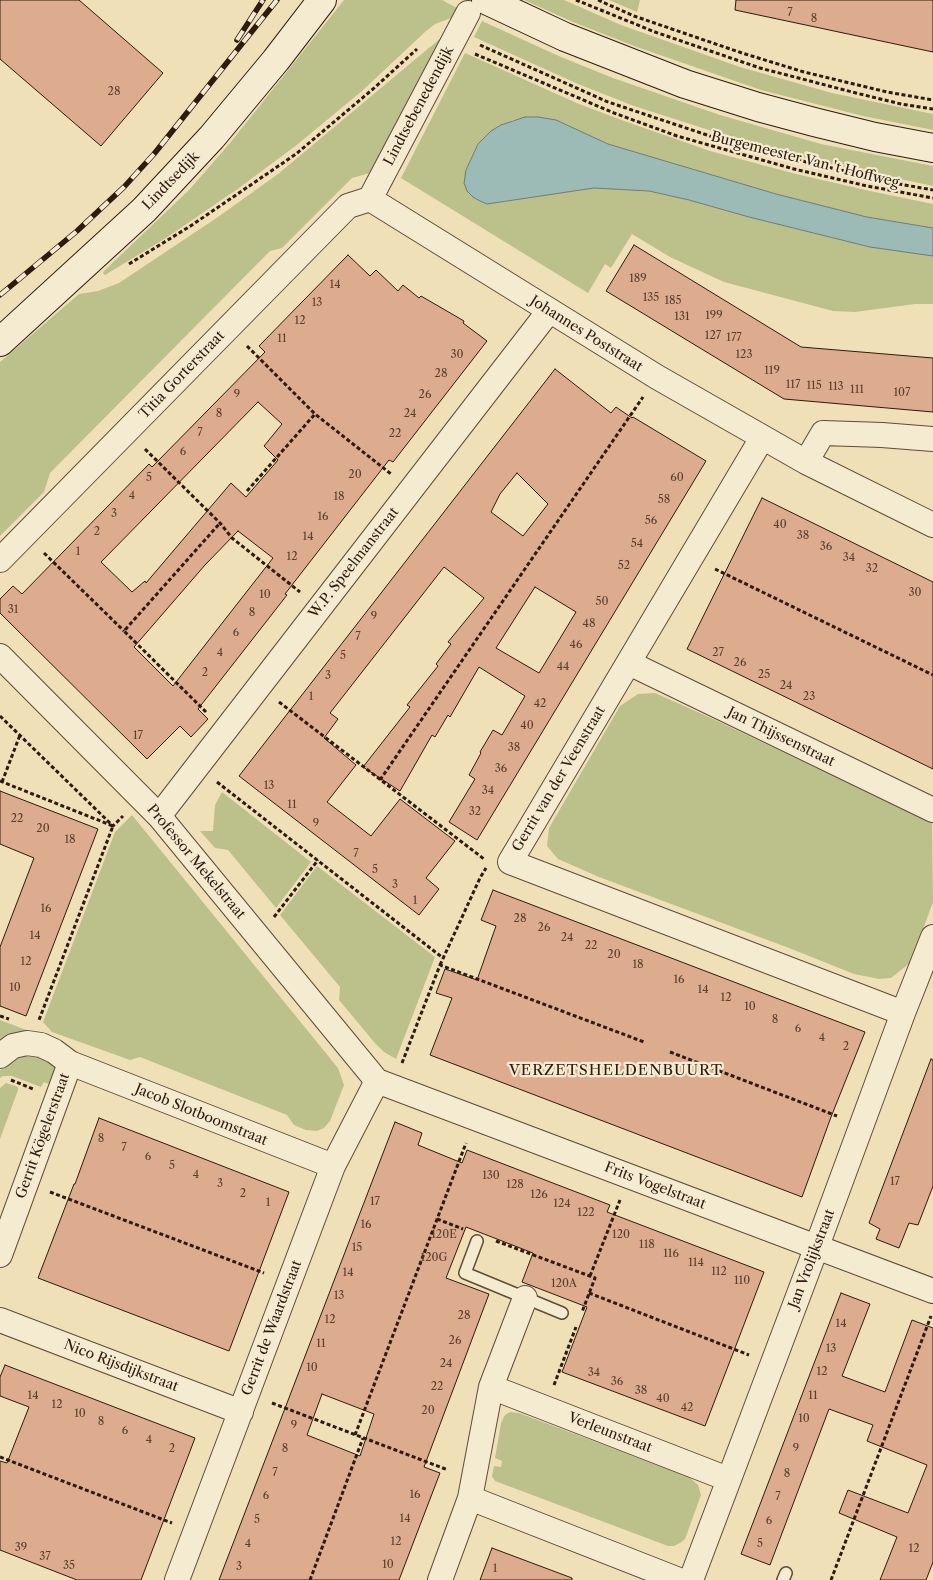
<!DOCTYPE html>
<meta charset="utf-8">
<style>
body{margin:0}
canvas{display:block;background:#efe0b7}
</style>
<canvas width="933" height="1580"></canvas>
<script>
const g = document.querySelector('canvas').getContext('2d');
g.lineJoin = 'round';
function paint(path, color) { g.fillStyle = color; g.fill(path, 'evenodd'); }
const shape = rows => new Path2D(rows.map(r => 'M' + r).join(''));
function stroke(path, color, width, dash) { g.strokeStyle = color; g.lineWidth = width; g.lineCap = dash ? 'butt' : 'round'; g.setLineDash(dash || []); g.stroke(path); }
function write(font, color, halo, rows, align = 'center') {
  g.font = font + ' "Libre Caslon Text",serif'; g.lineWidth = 4.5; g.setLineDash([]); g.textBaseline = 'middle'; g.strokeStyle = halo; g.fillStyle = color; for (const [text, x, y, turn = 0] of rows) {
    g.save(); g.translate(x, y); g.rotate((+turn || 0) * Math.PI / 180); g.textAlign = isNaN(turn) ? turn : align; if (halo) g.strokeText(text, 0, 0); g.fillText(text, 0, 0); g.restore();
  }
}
paint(shape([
 [344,0,442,0,461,10,459,15,435,24,425,32,362,91,298,144,239,188,166,238,105,275,103,273,104,271,189,190,230,143],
 [524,0,564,0,621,25,740,67,832,93,933,114,933,130,863,116,761,90,634,46,573,22],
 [609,0,640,0,637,12],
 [482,21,561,57,613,78,720,115,821,144,933,166,933,186,835,165,765,148,634,106,578,84,474,37],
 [442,37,444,38,370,173,352,178,282,248,270,251,50,473,44,492,0,536,0,362,79,294,98,291,119,283,218,217,278,174],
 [465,53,579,104,627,122,710,151,796,174,870,191,933,204,933,228,867,217,776,194,608,144,556,120,513,120,491,131,478,144,466,170,473,197,480,201,487,204,594,188,649,191,689,200,749,217,870,247,933,256,933,304,915,304,855,312,833,311,724,282,670,257,632,234,611,268,605,264,588,293,401,178],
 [655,693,711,718,932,823,933,902,911,962,891,978,879,979,854,974,789,948,599,877,558,859,547,846,549,828,620,706,638,694],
 [222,792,311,862,276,908,228,850,215,848,200,831,213,831,215,805],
 [132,815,338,1068,344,1085,330,1121,324,1128,317,1131,306,1130,294,1125,287,1115,140,1057,130,1060,52,1032,43,1022,115,832],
 [317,866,435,957,396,1059,384,1052,374,1042,339,1000,340,987,280,915],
 [0,1020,37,1034,0,1047],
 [17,1053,58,1060,51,1085,44,1082,41,1087,12,1076,3,1076,0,1078,0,1071,5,1063],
 [6,1083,18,1087,18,1090,0,1139,0,1088],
 [510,1412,519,1413,689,1477,698,1485,701,1495,685,1539,680,1543,674,1546,668,1546,495,1481,492,1476,494,1466,501,1467,502,1461,495,1458,501,1423,505,1415]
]), '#bcc18c');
const water = shape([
 [525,117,538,117,556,120,608,144,776,194,867,217,933,228,933,256,870,247,749,217,689,200,649,191,594,188,487,204,480,201,473,197,467,191,464,183,466,170,478,144,491,131,501,125,525,117]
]);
paint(water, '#9cbbb7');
stroke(water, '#707b74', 1);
const building = shape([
 [0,0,79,0,163,73,101,146,0,59,0,0],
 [736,0,933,0,933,52,735,10,736,0],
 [634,245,801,347,933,358,933,412,784,399,606,291,634,245],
 [348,255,370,276,376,270,398,291,403,285,419,298,421,296,464,321,463,323,487,341,393,462,389,460,285,594,287,595,198,709,208,719,191,737,180,726,147,759,0,613,0,599,13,586,22,594,149,464,152,467,265,352,259,346,348,255],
 [258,402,282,424,264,446,278,460,246,497,231,483,146,583,145,581,132,592,101,562,258,402],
 [238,531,273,558,173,686,134,647,205,565,238,531],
 [555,369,611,413,616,407,632,418,633,417,706,461,477,840,449,822,475,779,469,775,481,753,480,752,493,730,502,735,525,696,479,667,450,717,448,715,435,737,432,735,400,791,363,767,410,707,407,705,438,666,436,664,451,644,448,642,484,598,444,567,330,713,338,719,324,738,356,765,327,802,371,836,400,799,455,841,426,878,439,889,419,915,239,776,555,369],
 [517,473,548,504,523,536,491,512,500,494,517,473],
 [535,587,576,612,539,673,496,648,535,587],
 [762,498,933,582,933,769,687,649,762,498],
 [0,791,98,829,26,1016,0,1006,0,947,34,858,0,844,0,791],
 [493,890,865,1032,831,1117,802,1197,430,1055,452,998,436,993,445,969,477,980,496,926,481,920,493,890],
 [931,1059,933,1060,933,1186,918,1225,909,1223,899,1248,876,1239,880,1229,869,1223,931,1059],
 [99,1118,289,1192,229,1351,38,1278,74,1184,75,1184,99,1118],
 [395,1122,422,1133,418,1145,462,1163,467,1150,610,1205,607,1212,764,1272,740,1335,705,1426,562,1372,587,1307,522,1282,533,1253,466,1227,446,1278,489,1294,424,1467,440,1473,399,1580,219,1580,395,1122],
 [322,1394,374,1414,360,1456,307,1435,322,1394],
 [841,1293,870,1304,842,1376,885,1392,912,1320,933,1328,933,1562,926,1580,880,1580,897,1537,839,1513,848,1490,908,1513,927,1465,867,1441,873,1425,829,1409,770,1565,741,1554,841,1293],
 [5,1365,195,1438,141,1580,77,1580,0,1550,0,1461,7,1463,29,1407,0,1396,0,1377,5,1365],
 [492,1548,572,1578,572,1580,480,1580,492,1548]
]);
paint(building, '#ddab8d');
stroke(building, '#2f1a10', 1);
const lane = shape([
 [477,1241,465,1273,562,1313],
 [783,1580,786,1573]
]);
const street = shape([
 [370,199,657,377,806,462,933,525],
 [370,199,468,13],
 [762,438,510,862,903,1013],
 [806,462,823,433,882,435,933,439],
 [0,560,348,206,370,199],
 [0,656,159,816,377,1081],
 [629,663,933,810],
 [159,816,549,311],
 [0,1056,13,1046,27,1043,41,1045,54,1051,70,1063,333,1166],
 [377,1081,933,1291],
 [0,1255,70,1063],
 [0,1320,241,1412],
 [491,1387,728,1479],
 [470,1498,679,1580],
 [177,1580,333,1166,377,1081],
 [440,1580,470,1498,491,1387,525,1298],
 [691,1580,817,1246,903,1013,933,937]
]);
const secondary = shape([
 [486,0,565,37,685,84,758,107,814,122,875,137,933,148],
 [0,342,144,210,212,137,276,60,322,0]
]);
stroke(lane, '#5f4c3a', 14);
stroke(street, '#5f4c3a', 26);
stroke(secondary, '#2f1a10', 30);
stroke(shape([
 [576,0,655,32,760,68,856,93,901,104,933,109],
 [598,0,634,16,742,53,804,72,887,92,933,100],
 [480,45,608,102,743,147,899,184,933,190],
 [475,54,614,113,677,136,794,169,867,186,933,198],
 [129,264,192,225,296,154,373,89,417,49],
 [247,346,315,414,391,474],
 [145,449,220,523,232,538,300,592],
 [247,491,315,414],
 [44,553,124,631],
 [715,569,933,675],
 [279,702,484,859],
 [206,712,124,631,220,523],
 [0,716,113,826,123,816],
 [380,780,643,397],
 [0,781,113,826,39,1020],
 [2,782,20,735],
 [217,782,443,958],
 [274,917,318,860],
 [440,965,480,878,486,868],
 [0,1016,9,1019],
 [670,1052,837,1116],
 [402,1063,440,965,644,1042],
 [11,1080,33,1089],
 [50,1192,264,1273],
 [437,1219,463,1229],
 [496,1241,595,1278,582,1312],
 [590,1276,620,1200],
 [589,1293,749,1355],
 [554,1385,576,1327],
 [272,1403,448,1470],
 [355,1435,466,1143],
 [0,1457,172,1523],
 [310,1580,363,1438],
 [831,1580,931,1316]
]), '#2f1a10', 3, [4, 2.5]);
stroke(lane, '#f5ebd0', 11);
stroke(street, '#f5ebd0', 24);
stroke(secondary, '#f5ebd0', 28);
const rail = shape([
 [237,40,263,0],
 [0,295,77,231,124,187,154,154,277,0]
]);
stroke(rail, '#2f1a10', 5.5);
stroke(rail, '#f5ebd0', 4, [11]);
write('11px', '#5a3e2f', null, [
 ["7",790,13],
 ["8",814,19],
 ["28",114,92],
 ["189",638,279],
 ["14",335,285],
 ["135",651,298],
 ["185",673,301],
 ["13",317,303],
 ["199",714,316],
 ["131",682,317],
 ["12",300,321],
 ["127",713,336],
 ["177",734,338],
 ["11",282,339],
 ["30",457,355],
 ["123",744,355],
 ["119",772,371],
 ["28",441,374],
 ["117",793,385],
 ["115",814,386],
 ["113",836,387],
 ["111",857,390],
 ["107",902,393],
 ["9",237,395],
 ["26",425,395],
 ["8",219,414],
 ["24",410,414],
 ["7",200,433],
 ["22",395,434],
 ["6",183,452],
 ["20",355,475],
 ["5",149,478],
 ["60",677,478],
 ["4",132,496],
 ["18",339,497],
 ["58",664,500],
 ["3",114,514],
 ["16",323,517],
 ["56",651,521],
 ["40",780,525],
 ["2",97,532],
 ["38",803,536],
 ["14",308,537],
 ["54",637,544],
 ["36",826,547],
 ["1",78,552],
 ["12",292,557],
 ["34",849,558],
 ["52",624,566],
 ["32",872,569],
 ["30",915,593],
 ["10",265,595],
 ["50",602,602],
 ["31",13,610],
 ["8",252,613],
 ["9",374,617],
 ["48",589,624],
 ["6",236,633],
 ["7",358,637],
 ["46",576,645],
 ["4",220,653],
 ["27",718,653],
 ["5",343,656],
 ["26",740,663],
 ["44",563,667],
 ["2",205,673],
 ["25",764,675],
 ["3",328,676],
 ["24",786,686],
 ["1",311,697],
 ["23",809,697],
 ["42",540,704],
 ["40",527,726],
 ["17",138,736],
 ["38",514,748],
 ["36",501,769],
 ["13",269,786],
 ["34",488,791],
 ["11",292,805],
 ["32",475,812],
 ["22",17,819],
 ["9",316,824],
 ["20",43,829],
 ["18",70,840],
 ["7",356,854],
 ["5",375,870],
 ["3",395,885],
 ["1",415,901],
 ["16",46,909],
 ["28",520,919],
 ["26",544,928],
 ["14",35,936],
 ["24",567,938],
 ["22",591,946],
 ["20",614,955],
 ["12",26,962],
 ["18",638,965],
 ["16",679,980],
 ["10",15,988],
 ["14",703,990],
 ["12",726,998],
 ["10",750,1007],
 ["8",775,1020],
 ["6",798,1029],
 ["4",822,1038],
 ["2",846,1047],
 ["8",101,1139],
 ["7",124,1148],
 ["6",148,1157],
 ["5",172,1166],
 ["4",196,1175],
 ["130",491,1176],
 ["17",895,1182],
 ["3",220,1184],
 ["128",515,1185],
 ["2",243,1194],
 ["126",539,1195],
 ["17",375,1202],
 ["1",268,1203],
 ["124",562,1204],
 ["122",586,1213],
 ["16",366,1225],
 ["120E",444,1235],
 ["120",621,1235],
 ["118",647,1245],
 ["15",357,1248],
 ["116",671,1254],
 ["120G",434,1258],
 ["114",696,1263],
 ["112",719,1272],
 ["14",348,1273],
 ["110",742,1281],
 ["120A",564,1284],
 ["13",339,1296],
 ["28",464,1316],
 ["12",330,1320],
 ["14",841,1324],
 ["26",455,1341],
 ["11",321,1344],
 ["13",831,1349],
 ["24",446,1364],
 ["10",312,1368],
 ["12",822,1372],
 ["34",594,1373],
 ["36",617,1382],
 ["22",437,1387],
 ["38",641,1391],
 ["14",33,1396],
 ["11",813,1396],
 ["40",663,1399],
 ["12",57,1405],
 ["42",687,1408],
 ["20",428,1411],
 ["10",80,1414],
 ["10",804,1419],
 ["8",101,1422],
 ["9",294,1426],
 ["6",125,1431],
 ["4",149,1440],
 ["2",172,1449],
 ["8",285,1449],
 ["9",796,1449],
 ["7",275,1473],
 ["8",787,1474],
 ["16",415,1495],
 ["6",266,1496],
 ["7",778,1497],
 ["14",405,1519],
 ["5",257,1520],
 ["6",769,1521],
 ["12",396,1542],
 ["4",248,1544],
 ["5",760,1544],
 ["39",21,1548],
 ["12",914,1549],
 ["37",45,1557],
 ["10",388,1565],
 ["35",69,1566],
 ["3",239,1567],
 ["1",495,1569]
]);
write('14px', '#2f1a10', '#f5ebd0', [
 ["Lindtsebenedendijk",419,106,-62],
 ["Burgemeester Van 't Hoffweg",805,160,14],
 ["Lindtsedijk",171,181,-46],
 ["Johannes Poststraat",586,334,32],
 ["Titia Gorterstraat",182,375,-46],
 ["W.P. Speelmanstraat",354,563,-52],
 ["Jan Thijssenstraat",781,737,26],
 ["Gerrit van der Veenstraat",559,779,-59],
 ["Professor Mekelstraat",196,862,50],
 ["Jacob Slotboomstraat",201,1115,22],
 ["Gerrit Kögelerstraat",43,1136,-70],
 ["Frits Vogelstraat",655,1186,21],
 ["Jan Vrolijkstraat",812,1259,-69],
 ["Gerrit de Waardstraat",272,1328,-69],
 ["Nico Rijsdijkstraat",121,1366,21],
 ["Verleunstraat",610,1433,21]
]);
g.letterSpacing = '1px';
write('15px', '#2f1a10', '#f5ebd0', [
 ["VERZETSHELDENBUURT",616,1071]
]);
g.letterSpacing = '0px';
</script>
